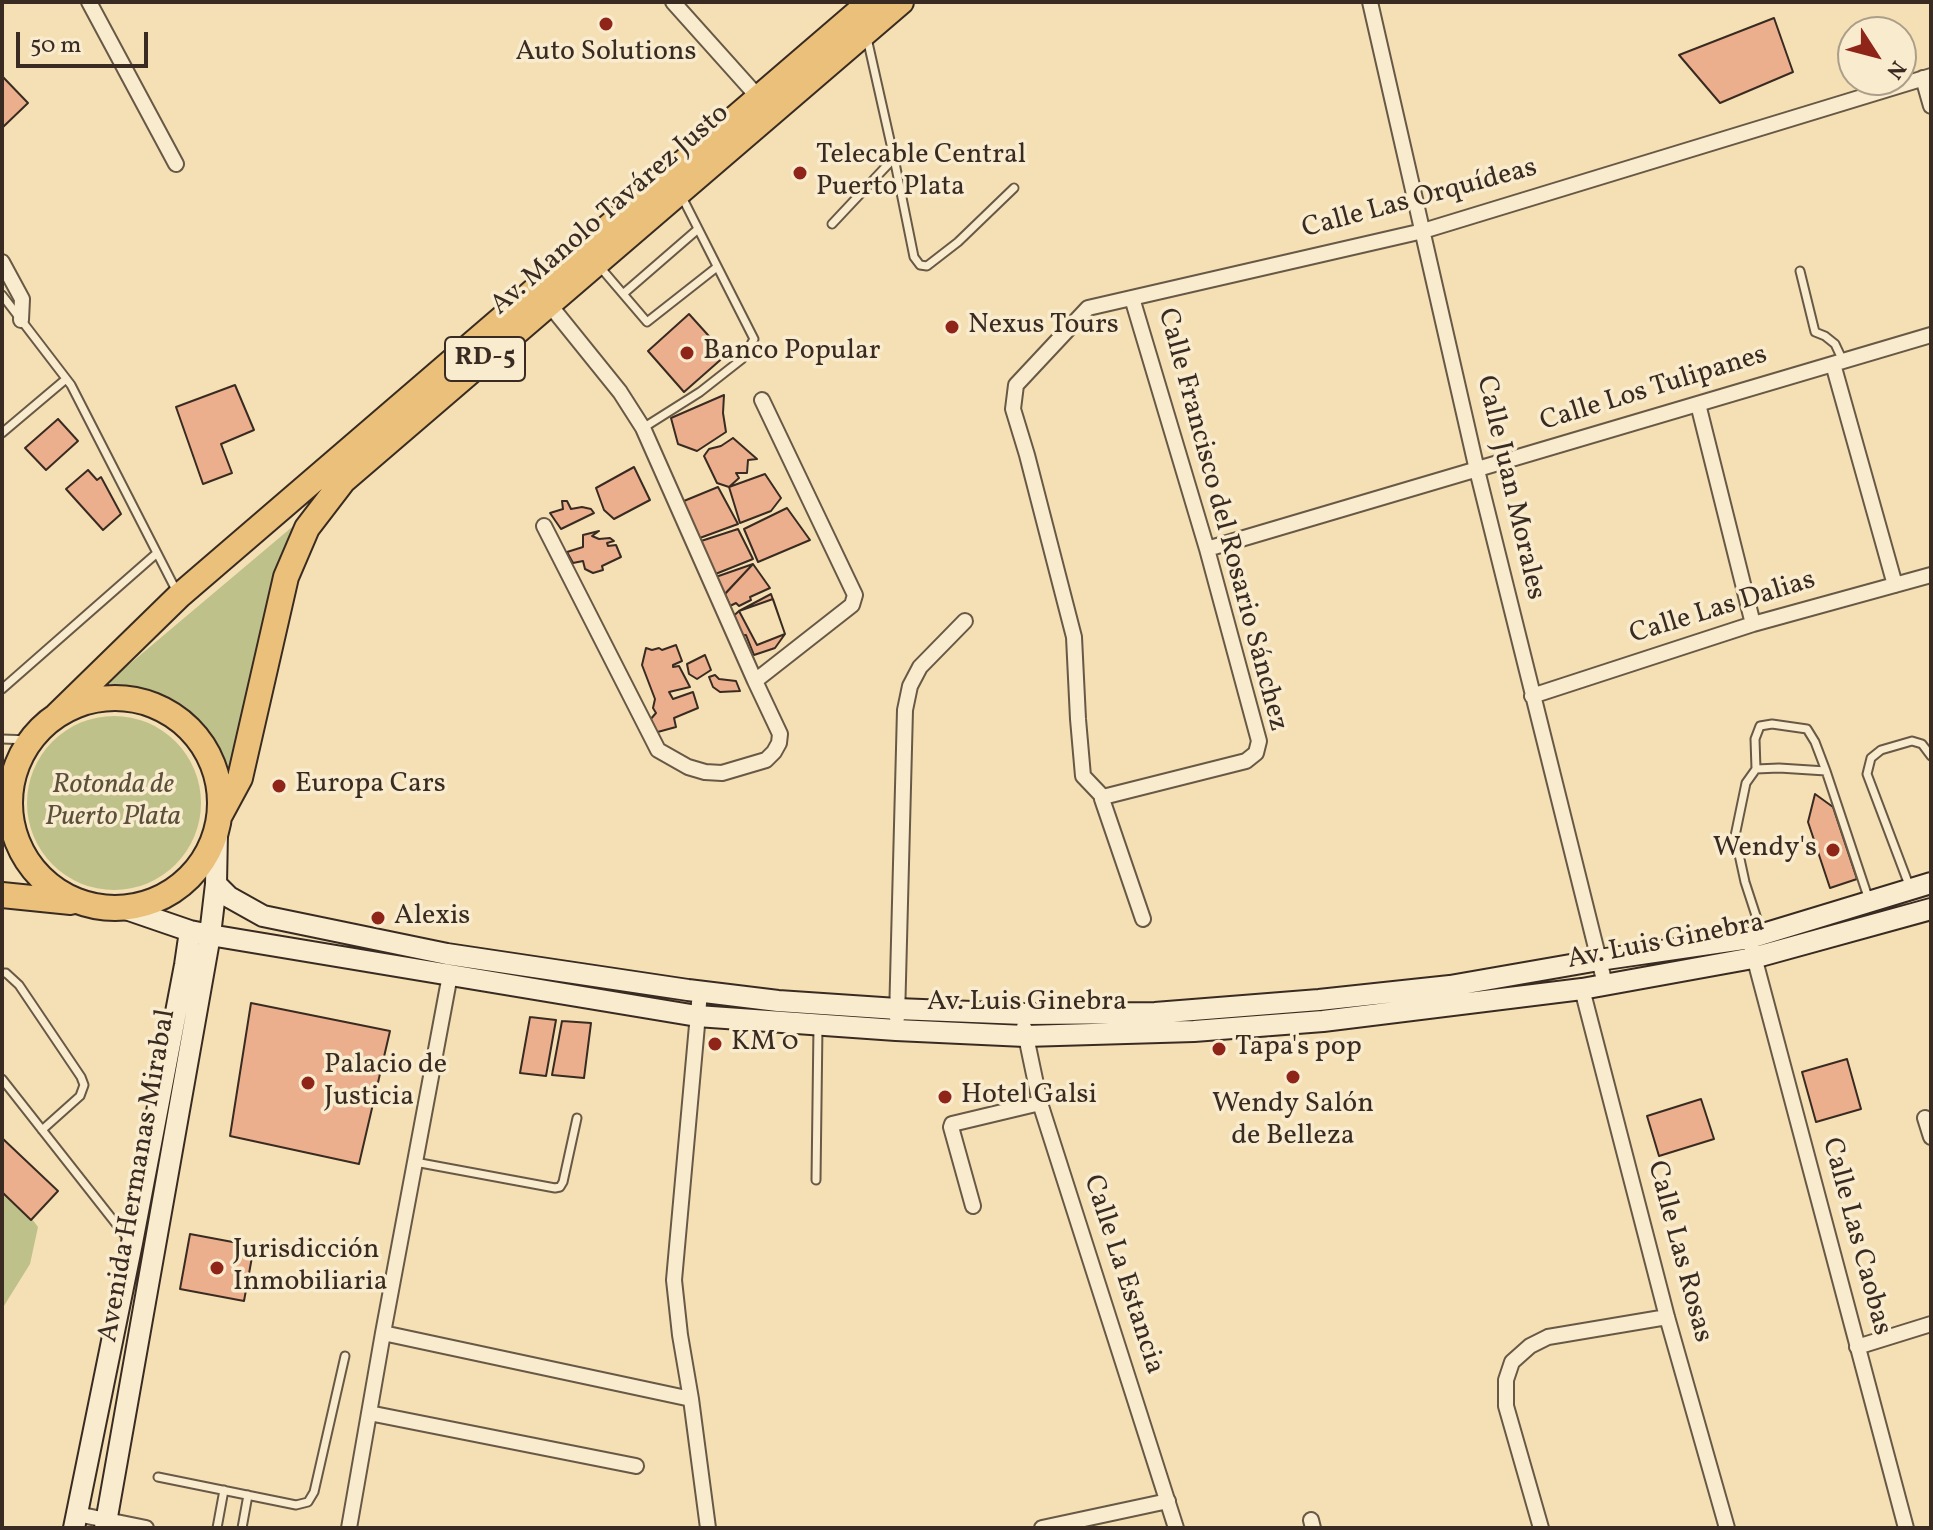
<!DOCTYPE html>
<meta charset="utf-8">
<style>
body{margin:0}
#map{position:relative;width:1933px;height:1530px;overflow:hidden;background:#f4e0b4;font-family:Vollkorn,serif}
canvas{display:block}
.frame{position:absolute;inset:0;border:4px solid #392b21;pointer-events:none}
.north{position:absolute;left:1837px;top:16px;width:80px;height:80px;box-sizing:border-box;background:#f8ebce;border:2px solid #ac9e89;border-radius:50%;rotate:126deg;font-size:22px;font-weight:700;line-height:32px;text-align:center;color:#392b21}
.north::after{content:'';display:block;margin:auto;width:28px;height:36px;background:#8f2418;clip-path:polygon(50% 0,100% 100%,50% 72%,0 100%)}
.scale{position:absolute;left:16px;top:32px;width:132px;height:36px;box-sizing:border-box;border:4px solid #392b21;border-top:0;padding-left:10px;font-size:24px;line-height:28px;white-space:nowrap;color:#392b21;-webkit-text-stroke:6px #f8ebce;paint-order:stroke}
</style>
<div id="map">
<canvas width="1933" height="1530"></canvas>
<div class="frame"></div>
<div class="north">N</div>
<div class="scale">50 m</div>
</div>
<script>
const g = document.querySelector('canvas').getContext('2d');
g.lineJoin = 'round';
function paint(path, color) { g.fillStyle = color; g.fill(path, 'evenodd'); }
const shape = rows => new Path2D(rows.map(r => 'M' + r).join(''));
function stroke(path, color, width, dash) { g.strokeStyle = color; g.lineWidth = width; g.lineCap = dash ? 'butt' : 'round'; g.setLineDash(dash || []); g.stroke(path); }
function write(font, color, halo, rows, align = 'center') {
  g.font = font + ' Vollkorn,serif'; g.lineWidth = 7; g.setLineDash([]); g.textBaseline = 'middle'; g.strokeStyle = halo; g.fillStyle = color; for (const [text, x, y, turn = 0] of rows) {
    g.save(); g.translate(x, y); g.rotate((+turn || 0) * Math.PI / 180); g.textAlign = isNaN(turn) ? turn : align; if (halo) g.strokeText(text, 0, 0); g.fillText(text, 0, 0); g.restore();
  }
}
paint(shape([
 [298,522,231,773,210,731,181,706,149,692,107,683],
 '27 803a87 87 0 1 1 174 0a87 87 0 1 1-174 0Z',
 [2,1139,58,1191,32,1219,38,1227,30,1264,2,1309]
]), '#bfc18a');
const building = shape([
 [1774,18,1793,72,1720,103,1679,55,1774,18],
 [2,76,28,103,2,128,2,76],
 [689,314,726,355,684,392,648,351,689,314],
 [235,385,254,430,221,444,232,473,203,484,176,407,235,385],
 [724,395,723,413,726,432,697,451,678,444,671,418,724,395],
 [58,419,78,441,46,470,25,448,58,419],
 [733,438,757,459,748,460,747,473,736,473,739,478,729,487,717,483,704,456,709,449,721,446,733,438],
 [634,467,650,500,614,519,604,510,596,488,634,467],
 [88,470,97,480,101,477,121,514,103,530,66,489,88,470],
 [765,474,781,498,771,511,740,523,729,487,765,474],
 [718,487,738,524,697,539,679,503,718,487],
 [562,501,567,501,571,509,582,507,591,509,594,513,561,529,550,513,563,509,562,501],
 [787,508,810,540,758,562,744,529,787,508],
 [738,529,753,559,713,575,698,542,738,529],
 [599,531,592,536,599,539,610,538,614,541,607,543,608,546,616,545,621,557,602,566,603,570,593,573,585,569,583,561,573,563,567,552,583,547,583,535,599,531],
 [753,564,720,599,710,579,753,564],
 [753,564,770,588,750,597,751,600,739,606,736,603,730,606,725,594,753,564],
 [771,594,785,634,775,648,754,655,746,635,736,636,729,620,739,611,771,594],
 [773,599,785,634,757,645,739,611,773,599],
 [676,645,682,661,673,665,673,667,679,666,690,687,669,692,673,699,693,692,698,708,674,718,676,727,654,733,649,721,656,713,653,708,655,699,642,665,646,648,652,650,659,648,662,650,676,645],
 [705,655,711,670,697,679,689,674,687,664,705,655],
 [715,675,719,679,736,681,740,691,720,692,713,687,709,677,715,675],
 [1815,794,1833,807,1857,879,1830,888,1808,822,1815,794],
 [251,1003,390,1031,359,1164,230,1136,251,1003],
 [530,1017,556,1020,546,1076,520,1073,530,1017],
 [562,1021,591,1023,584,1078,552,1075,562,1021],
 [1847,1059,1861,1109,1816,1122,1802,1072,1847,1059],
 [1701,1099,1714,1139,1659,1156,1647,1116,1701,1099],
 [2,1138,58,1191,31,1220,2,1192,2,1138],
 [190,1234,254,1246,244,1301,180,1289,190,1234]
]);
paint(building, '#ebaf8e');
stroke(building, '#392b21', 2);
const lane = shape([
 [867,38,894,158,914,257,920,265,927,266,958,242,1014,188],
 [832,224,894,158],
 [600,267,647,322,717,267],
 [1800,271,1815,332,1825,336,1835,344,1843,361],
 [623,294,698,229],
 [2,295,71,385,177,592],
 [643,428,700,392,742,359,754,339,681,195],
 [2,433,66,379],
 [2,689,157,553],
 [2,739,31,740],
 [1756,769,1755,739,1760,726,1772,724,1807,729,1815,742,1826,771],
 [1909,885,1867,774,1871,758,1881,750,1912,741,1922,744,1931,756],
 [1761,931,1745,882,1735,836,1746,783,1756,769,1779,768,1826,771,1869,900],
 [2,973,6,973,19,985,81,1077,84,1085,80,1096,42,1130],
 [2,1079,128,1239],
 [415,1162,555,1188,560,1187,563,1182,577,1118],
 [816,1180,818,1026],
 [158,1477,296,1505,308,1502,314,1492,345,1356],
 [217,1528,224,1490],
 [242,1528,248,1495]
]);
const street = shape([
 [89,2,176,164],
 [673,2,759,98],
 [1370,2,1477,470,1605,984],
 [1923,78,1931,106],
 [2,262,22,299,21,320],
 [1132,298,1207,549,1259,741,1256,753,1246,761,1103,797,1102,799,1143,919],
 [1833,364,1895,585],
 [1698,404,1753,624],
 [544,526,658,750,688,767,705,772,722,773,766,760,774,752,779,743,780,734,755,681,643,428,620,392,549,304],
 [1207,549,1931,335],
 [755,681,852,605,855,595,762,400],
 [1532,696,1753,624,1931,575],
 [1103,797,1083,776,1078,719,1074,637,1027,455,1013,409,1016,385,1088,308,1423,231,1931,76],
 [1752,949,1906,1528],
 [1582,989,1667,1317,1727,1528],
 [700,992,674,1280,680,1335,691,1399,708,1528],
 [897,1018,905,710,910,686,920,667,965,621],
 [1024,1027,1040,1103,1176,1528],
 [1925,1118,1931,1137],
 [973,1206,951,1127,952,1124,1040,1103],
 [383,1333,691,1399],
 [1857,1347,1931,1324],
 [369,1413,636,1466],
 [77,1514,146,1528],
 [1311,1520,1313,1528],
 [349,1528,383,1333,450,975],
 [1042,1528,1168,1501],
 [1541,1528,1506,1406,1506,1380,1512,1362,1530,1346,1548,1337,1667,1317]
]);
const secondary = shape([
 [216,884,229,897,263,916,447,954,688,990,778,1001,897,1009,1023,1014,1155,1013,1319,1000,1450,986,1599,960,1750,938,1931,883],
 [123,908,190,931,210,935,697,1016,896,1030,1025,1036,1194,1031,1323,1021,1582,989,1753,958,1931,909],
 [74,1528,132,1243,185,965,190,931],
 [105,1528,210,935,216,884,217,832]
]);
const primary = shape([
 '10 803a105 105 0 1 1 210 0a105 105 0 1 1-210 0Z',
 [57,715,179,596,870,2],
 [220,815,240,778,286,577,307,528,343,481,901,2],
 [2,895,71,902]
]);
stroke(lane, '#685846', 11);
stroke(street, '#685846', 18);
stroke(secondary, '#392b21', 24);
stroke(primary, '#392b21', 28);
stroke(lane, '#f8ebce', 7);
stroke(street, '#f8ebce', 14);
stroke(secondary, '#f8ebce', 20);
stroke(primary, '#eac07a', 24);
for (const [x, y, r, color] of [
 [606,24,8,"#8f2418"],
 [800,173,8,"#8f2418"],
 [952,327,8,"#8f2418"],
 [687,353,8,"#8f2418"],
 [279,786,8,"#8f2418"],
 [1833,850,8,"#8f2418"],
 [378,918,8,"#8f2418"],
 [715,1044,8,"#8f2418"],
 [1219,1049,8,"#8f2418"],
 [1293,1077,8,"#8f2418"],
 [308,1083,8,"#8f2418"],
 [945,1097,8,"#8f2418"],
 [217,1268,8,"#8f2418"]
]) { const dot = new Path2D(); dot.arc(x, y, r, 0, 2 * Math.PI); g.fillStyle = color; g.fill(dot); stroke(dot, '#f8ebce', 3); }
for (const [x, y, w] of [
 [485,359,80]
]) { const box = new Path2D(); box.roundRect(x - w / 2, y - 22, w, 44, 6); g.fillStyle = '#f8ebce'; g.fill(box); stroke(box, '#392b21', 2); }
write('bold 26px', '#392b21', null, [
 ["RD-5",485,359]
]);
write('28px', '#392b21', '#f8ebce', [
 ["Auto Solutions",606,54,"center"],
 ["Telecable Central",816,157],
 ["Puerto Plata",816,189],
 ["Nexus Tours",968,327],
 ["Banco Popular",703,353],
 ["Europa Cars",295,786],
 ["Wendy's",1817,850,"right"],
 ["Alexis",394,918],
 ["KM 0",731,1044],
 ["Tapa's pop",1235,1049],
 ["Palacio de",324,1067],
 ["Justicia",324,1099],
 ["Hotel Galsi",961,1097],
 ["Wendy Salón",1293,1106,"center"],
 ["de Belleza",1293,1138,"center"],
 ["Jurisdicción",233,1252],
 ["Inmobiliaria",233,1284]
], 'left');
write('28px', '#392b21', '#f8ebce', [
 ["Calle Las Orquídeas",1420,200,-15],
 ["Av. Manolo Tavárez Justo",611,211,-41],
 ["Calle Los Tulipanes",1654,390,-17],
 ["Calle Juan Morales",1509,488,77],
 ["Calle Francisco del Rosario Sánchez",1221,520,75],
 ["Calle Las Dalias",1723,609,-17],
 ["Av. Luis Ginebra",1666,943,-11],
 ["Av. Luis Ginebra",1027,1004],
 ["Avenida Hermanas Mirabal",139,1176,-80],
 ["Calle Las Caobas",1855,1237,75],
 ["Calle Las Rosas",1678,1252,75],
 ["Calle La Estancia",1122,1275,72]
]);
write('italic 28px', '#5a503b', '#f8ebce', [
 ["Rotonda de",113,787],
 ["Puerto Plata",113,819]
]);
</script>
